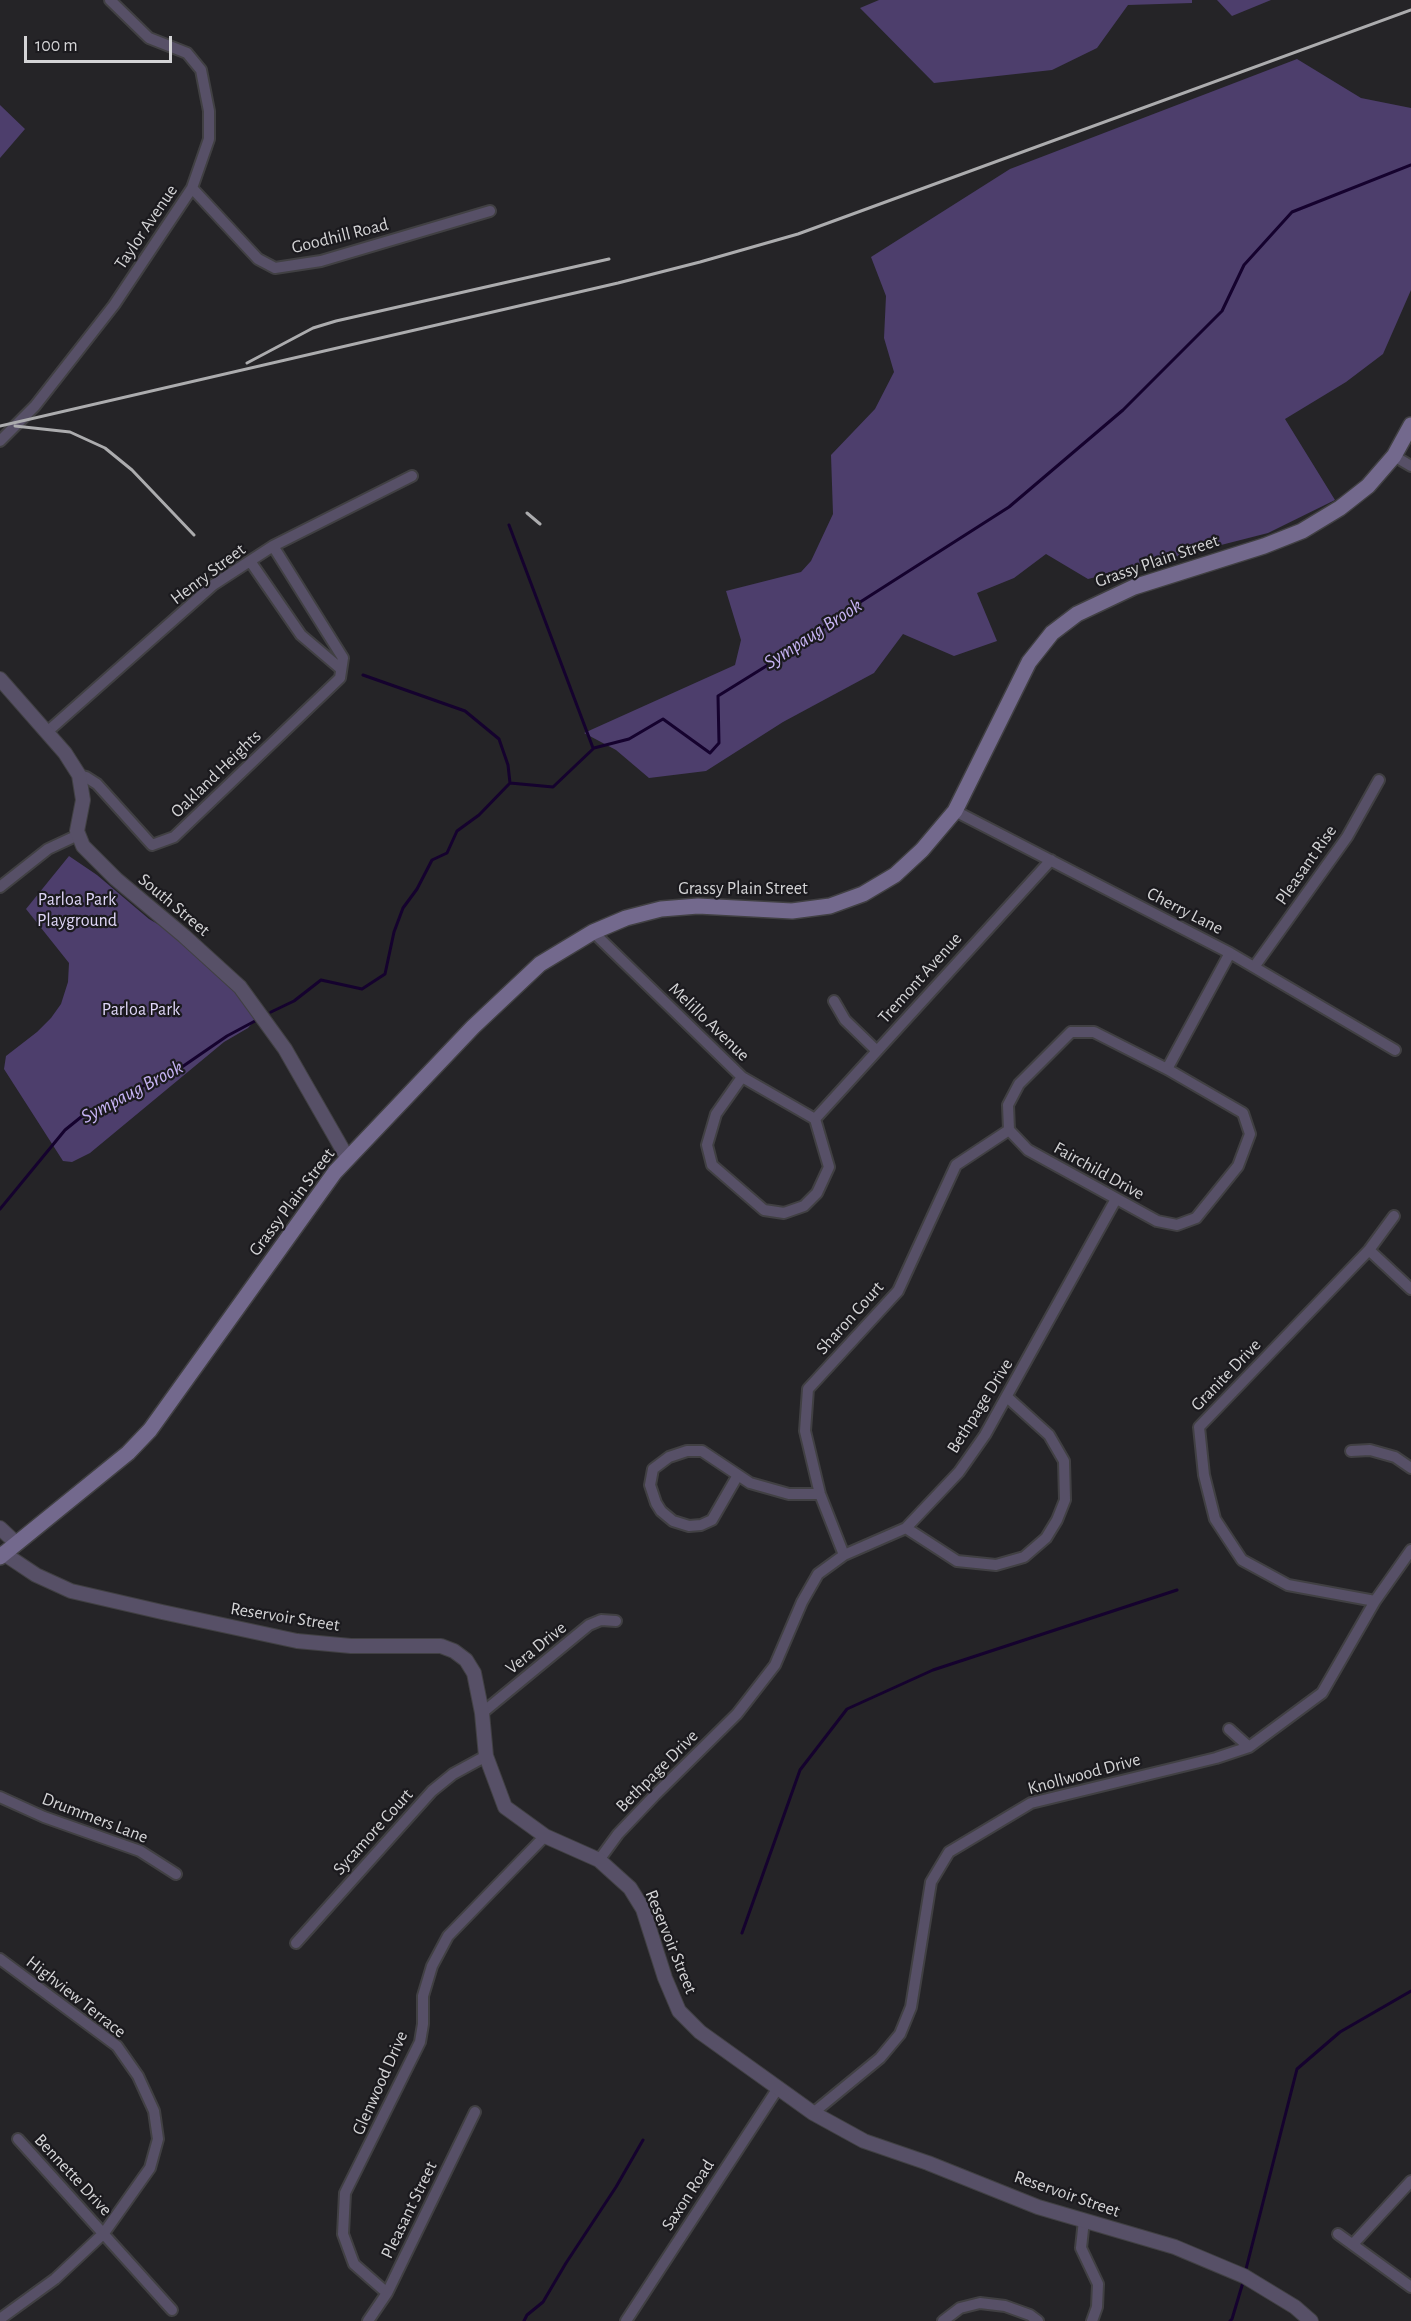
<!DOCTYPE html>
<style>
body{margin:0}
#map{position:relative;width:1411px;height:2321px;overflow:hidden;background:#252427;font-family:"Alegreya Sans",sans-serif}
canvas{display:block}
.scale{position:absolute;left:24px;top:36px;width:148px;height:27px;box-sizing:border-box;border:3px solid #d4d4d6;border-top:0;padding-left:8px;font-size:18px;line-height:21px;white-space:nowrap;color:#d4d4d6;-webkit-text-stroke:4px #1b1a1e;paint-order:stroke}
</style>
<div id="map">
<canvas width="1411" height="2321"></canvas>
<div class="scale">100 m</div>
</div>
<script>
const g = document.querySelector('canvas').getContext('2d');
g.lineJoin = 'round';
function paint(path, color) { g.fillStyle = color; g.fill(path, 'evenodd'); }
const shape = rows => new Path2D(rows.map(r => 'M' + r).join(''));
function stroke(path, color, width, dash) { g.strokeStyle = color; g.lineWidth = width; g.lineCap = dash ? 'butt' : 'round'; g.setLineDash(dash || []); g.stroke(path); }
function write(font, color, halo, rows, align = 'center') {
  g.font = font + ' "Alegreya Sans",sans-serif'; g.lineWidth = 4.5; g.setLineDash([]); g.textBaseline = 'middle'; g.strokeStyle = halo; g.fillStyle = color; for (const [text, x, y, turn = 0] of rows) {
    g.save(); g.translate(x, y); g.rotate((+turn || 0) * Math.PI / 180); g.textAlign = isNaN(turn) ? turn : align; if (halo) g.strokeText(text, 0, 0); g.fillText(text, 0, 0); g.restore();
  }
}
paint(shape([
 [879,0,1192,0,1192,3,1128,5,1097,48,1052,70,934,83,860,8],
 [1217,0,1271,0,1232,16],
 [1297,59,1361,98,1411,108,1411,290,1383,354,1346,382,1285,419,1335,500,1268,533,1088,579,1046,554,1014,578,977,593,997,641,954,656,903,634,874,673,783,722,706,771,649,778,616,750,584,733,735,665,741,640,726,591,801,572,811,561,833,514,831,455,875,409,894,372,884,338,886,296,871,257,1010,169],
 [0,105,25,129,0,158],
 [69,856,97,875,149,919,173,933,211,966,256,1014,255,1020,248,1028,224,1042,90,1153,72,1162,63,1161,4,1069,6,1056,37,1032,51,1018,61,1004,68,982,69,963,26,909]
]), '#4d3e6c');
stroke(shape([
 [509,525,593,748],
 [363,675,465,711,499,739,508,765,510,783],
 [271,1012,294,1001,321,980,362,989,385,974,394,932,403,908,417,889,432,860,447,853,457,831,479,815,510,783,553,787,594,748,629,739,663,719,710,753,719,743,718,696,776,660,854,606,1009,507,1123,410,1222,311,1244,265,1292,212,1411,165],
 [0,1209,65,1130,86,1113,179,1069,227,1036,255,1021],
 [742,1933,800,1770,847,1709,933,1670,1177,1590],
 [1245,2273,1297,2069,1340,2032,1411,1991],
 [524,2321,527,2315,543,2302,566,2263,616,2187,643,2140],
 [1230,2321,1232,2319,1244,2279]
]), '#15022e', 3);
const minor = shape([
 [192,188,258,259,275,268,321,261,490,211],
 [0,441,35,406,114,305,192,188,209,139,209,111,201,70,187,53,149,38,110,0],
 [1394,456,1411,466],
 [250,561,301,635,341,669],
 [47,732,213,585,273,546,412,476],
 [79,775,86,777,97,784,152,845,174,837,340,678,343,658,273,546],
 [955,811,1230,953,1395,1050],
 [0,887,48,849,78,835],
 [593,932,742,1077,815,1119],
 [1254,967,1347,837,1379,780],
 [834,1001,845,1020,877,1051],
 [1071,1032,1094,1032,1167,1069,1243,1113,1250,1134,1238,1166,1196,1218,1177,1225,1157,1221,1028,1150,1009,1130,1008,1105,1019,1084,1071,1032],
 [1167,1069,1230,953],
 [742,1077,716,1114,707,1145,712,1165,764,1210,784,1213,804,1206,817,1193,829,1167,815,1119],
 [815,1119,1051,860],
 [1369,1250,1411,1289],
 [1351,1451,1370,1450,1395,1457,1411,1468],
 [738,1475,712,1520,701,1525,689,1526,673,1521,661,1511,656,1503,650,1485,653,1469,669,1457,687,1451,702,1451,750,1483,789,1494,820,1494],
 [906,1528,957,1561,996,1565,1024,1557,1046,1538,1057,1520,1065,1500,1064,1461,1049,1435,1007,1397],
 [844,1555,820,1494,805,1431,808,1389,898,1291,956,1165,1009,1130],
 [1375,1601,1288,1585,1242,1560,1215,1519,1204,1475,1199,1427,1369,1250,1394,1216],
 [482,1713,589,1625,601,1620,616,1621],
 [1229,1729,1249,1747],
 [0,1797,44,1817,140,1851,176,1874],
 [599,1860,618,1834,655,1795,737,1714,775,1665,802,1602,818,1574,844,1555,906,1528,959,1472,985,1435,1116,1199],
 [296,1943,432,1791,453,1774,486,1756],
 [0,1959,117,2046,138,2076,154,2111,158,2139,150,2168,104,2233,55,2279,0,2319],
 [813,2113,880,2058,900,2034,911,2007,931,1882,949,1852,1031,1803,1216,1758,1249,1747,1322,1693,1375,1601,1411,1550],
 [18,2139,172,2310],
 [1084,2220,1081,2248,1098,2284,1097,2307,1092,2321],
 [1338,2234,1411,2287],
 [1354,2243,1411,2181],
 [387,2293,354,2264,343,2234,345,2193,420,2042,423,2024,423,1996,432,1966,448,1936,545,1836],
 [368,2321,387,2293,475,2112],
 [626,2321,778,2088],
 [943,2321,960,2308,980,2303,1005,2306,1030,2315,1038,2321]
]);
const tertiary = shape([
 [0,679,65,753,79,775,83,800,77,831,83,846,116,879,184,936,240,987,285,1049,348,1159],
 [0,1528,16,1543],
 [3,1553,36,1575,71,1591,162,1612,297,1641,351,1646,441,1646,454,1651,466,1660,474,1673,482,1713,486,1756,505,1807,545,1836,599,1860,630,1888,643,1909,665,1978,679,2011,700,2032,813,2113,864,2141,928,2163,1038,2207,1175,2247,1244,2276,1295,2307,1311,2321]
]);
const secondary = shape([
 [0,1557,128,1453,150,1430,335,1172,473,1027,540,964,593,932,626,918,661,909,698,906,792,911,830,906,863,894,895,875,922,850,955,811,1029,662,1052,633,1077,614,1134,587,1264,546,1302,531,1340,508,1368,486,1394,456,1411,425]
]);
stroke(minor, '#414043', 14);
stroke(tertiary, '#414043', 16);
stroke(secondary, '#414043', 18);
stroke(minor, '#575067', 10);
stroke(tertiary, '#575067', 14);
stroke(secondary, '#73698d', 15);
stroke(shape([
 [247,363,313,328,336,321,609,259],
 [0,426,618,283,700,262,798,234,1411,10],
 [15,426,70,432,105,448,132,470,194,535],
 [527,513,540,524]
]), '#acacae', 3);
write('18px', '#d4d4d6', '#1b1a1e', [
 ["Taylor Avenue",146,227,-56],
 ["Goodhill Road",340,236,-14],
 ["Grassy Plain Street",1157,561,-19],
 ["Henry Street",208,574,-37],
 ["Oakland Heights",216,774,-44],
 ["Pleasant Rise",1306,865,-55],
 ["Grassy Plain Street",743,889],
 ["South Street",174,905,40],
 ["Cherry Lane",1185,911,27],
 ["Tremont Avenue",920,978,-48],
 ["Melillo Avenue",709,1022,44],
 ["Fairchild Drive",1099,1171,29],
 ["Grassy Plain Street",292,1202,-53],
 ["Sharon Court",850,1318,-48],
 ["Granite Drive",1226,1375,-46],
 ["Bethpage Drive",980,1406,-58],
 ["Reservoir Street",285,1617,9],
 ["Vera Drive",536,1648,-39],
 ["Bethpage Drive",657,1771,-45],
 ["Knollwood Drive",1084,1774,-15],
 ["Drummers Lane",95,1818,21],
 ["Sycamore Court",373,1832,-48],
 ["Reservoir Street",671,1942,68],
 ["Highview Terrace",76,1997,38],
 ["Glenwood Drive",380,2083,-66],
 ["Bennette Drive",73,2175,47],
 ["Reservoir Street",1067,2194,19],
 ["Saxon Road",688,2195,-57],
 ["Pleasant Street",409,2210,-64]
]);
write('18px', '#dfd6f7', '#1b1a1e', [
 ["Parloa Park",77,900],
 ["Playground",77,921],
 ["Parloa Park",141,1010]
]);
write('italic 20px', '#c6b3f3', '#1b1a1e', [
 ["Sympaug Brook",813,634,-33],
 ["Sympaug Brook",132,1092,-28]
]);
</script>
